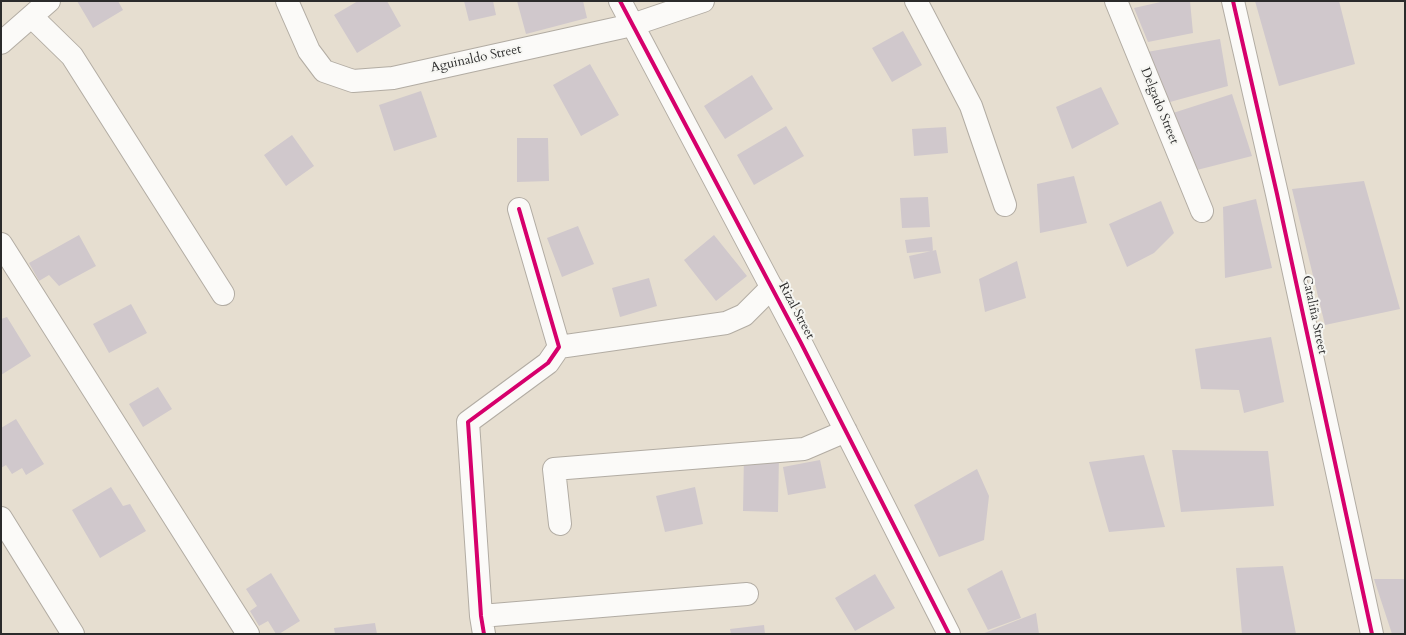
<!DOCTYPE html>
<meta charset="utf-8">
<style>
body{margin:0}
#map{position:relative;width:1406px;height:635px;overflow:hidden;background:#e6ded0;font-family:Cardo,serif}
canvas{display:block}
.frame{position:absolute;inset:0;border:2px solid #2b2b2b;pointer-events:none}
</style>
<div id="map">
<canvas width="1406" height="635"></canvas>
<div class="frame"></div>
</div>
<script>
const g = document.querySelector('canvas').getContext('2d');
g.lineJoin = 'round';
function paint(path, color) { g.fillStyle = color; g.fill(path, 'evenodd'); }
const shape = rows => new Path2D(rows.map(r => 'M' + r).join(''));
function stroke(path, color, width, dash) { g.strokeStyle = color; g.lineWidth = width; g.lineCap = dash ? 'butt' : 'round'; g.setLineDash(dash || []); g.stroke(path); }
function write(font, color, halo, rows, align = 'center') {
  g.font = font + ' Cardo,serif'; g.lineWidth = 4; g.setLineDash([]); g.textBaseline = 'middle'; g.strokeStyle = halo; g.fillStyle = color; for (const [text, x, y, turn = 0] of rows) {
    g.save(); g.translate(x, y); g.rotate((+turn || 0) * Math.PI / 180); g.textAlign = isNaN(turn) ? turn : align; if (halo) g.strokeText(text, 0, 0); g.fillText(text, 0, 0); g.restore();
  }
}
paint(shape([
 [77,1,118,1,123,10,93,28],
 [358,1,387,1,401,26,357,53,334,15],
 [464,1,493,1,496,15,469,21],
 [517,1,583,1,587,18,526,34],
 [1165,1,1190,1,1193,33,1148,42,1134,8],
 [1255,1,1339,1,1355,64,1279,86],
 [903,31,922,65,892,82,872,48],
 [1220,39,1228,86,1170,102,1147,52],
 [590,64,619,115,581,136,553,85],
 [752,75,773,109,725,139,704,106],
 [1101,87,1119,124,1072,149,1056,107],
 [421,91,437,137,394,151,379,105],
 [1232,94,1252,156,1189,172,1173,113],
 [786,126,804,156,754,185,737,155],
 [946,127,948,153,914,156,912,129],
 [292,135,314,166,286,186,264,155],
 [517,138,548,138,549,181,517,182],
 [1074,176,1087,223,1040,233,1037,184],
 [1364,181,1400,309,1325,325,1292,189],
 [928,197,930,227,902,228,900,198],
 [1256,199,1272,268,1225,278,1223,207],
 [1161,201,1174,233,1154,253,1127,267,1109,224],
 [578,226,594,264,562,277,547,238],
 [79,235,96,266,59,286,49,275,39,281,29,263],
 [714,235,747,276,716,301,684,260],
 [932,237,933,251,907,253,905,240],
 [936,250,941,273,914,279,909,256],
 [1017,261,1026,298,985,312,979,279],
 [649,278,657,306,620,317,612,288],
 [131,304,147,333,109,353,93,324],
 [7,317,31,356,1,375,1,319],
 [1271,337,1284,402,1244,413,1239,390,1201,389,1195,349],
 [158,387,172,409,143,427,129,404],
 [16,419,44,464,26,475,22,468,12,474,6,465,1,468,1,428],
 [1172,450,1268,451,1274,506,1181,512],
 [744,454,779,455,778,512,743,511],
 [1144,455,1165,527,1109,532,1089,462],
 [820,460,826,488,788,495,783,467],
 [977,469,989,496,984,540,939,557,914,505],
 [111,487,123,506,130,504,146,531,100,558,72,510],
 [695,487,703,524,665,532,656,496],
 [1283,566,1296,634,1242,634,1236,568],
 [1002,570,1021,618,988,630,967,589],
 [271,573,300,621,279,634,276,634,268,621,259,626,250,611,257,606,246,589],
 [875,574,895,608,855,631,835,598],
 [1374,579,1405,579,1405,633,1392,634],
 [1036,613,1039,634,982,634],
 [375,623,377,634,335,634,334,628],
 [764,625,765,634,731,634,730,629]
]), '#d0c8cc');
const minor = shape([
 [287,1,309,51,324,71,353,81,393,78,632,25,703,1],
 [620,1,801,343,949,634],
 [916,1,971,106,1005,205],
 [1116,1,1202,211],
 [1233,1,1277,194,1372,634],
 [32,17,72,56,223,294],
 [1,43,49,1],
 [1,244,248,634],
 [559,347,726,323,744,315,772,287],
 [1,518,73,634],
 [560,524,554,469,804,449,846,431],
 [481,616,747,594],
 [484,634,481,616,468,422,548,363,559,347,519,209]
]);
stroke(minor, '#b2aca3', 24);
stroke(minor, '#fbfaf8', 22);
stroke(shape([
 [620,1,801,343,949,634],
 [1233,1,1277,194,1372,634],
 [484,634,481,616,468,422,548,363,559,347,519,209]
]), '#d6006c', 4);
write('13px', '#2b2b2b', '#f6f6f2', [
 ["Aguinaldo Street",476,59,-12],
 ["Delgado Street",1159,106,68],
 ["Rizal Street",796,311,62],
 ["Cataliña Street",1314,315,78]
]);
</script>
